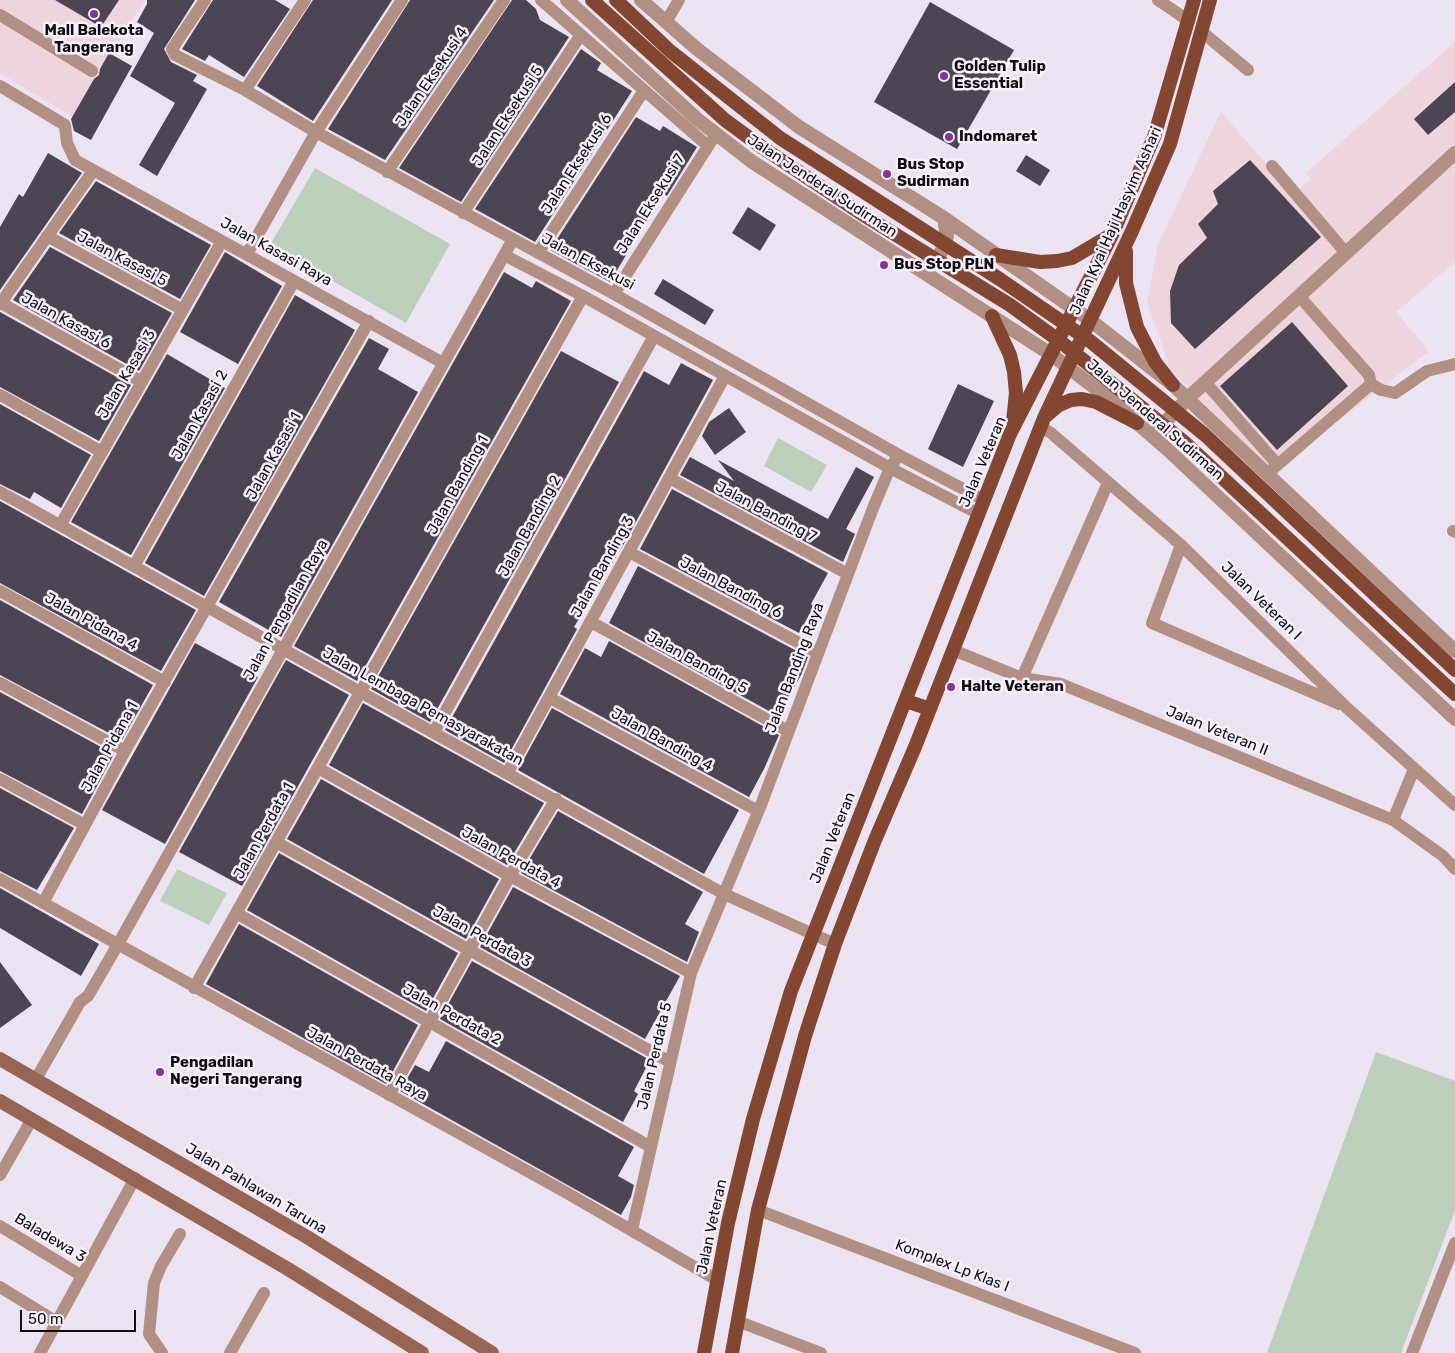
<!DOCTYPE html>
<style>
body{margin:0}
#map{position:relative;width:1455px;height:1353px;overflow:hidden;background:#ebe2f2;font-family:Rubik,sans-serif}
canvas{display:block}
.scale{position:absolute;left:20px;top:1310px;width:116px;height:22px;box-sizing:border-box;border:2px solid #100d12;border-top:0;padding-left:6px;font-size:15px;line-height:18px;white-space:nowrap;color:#100d12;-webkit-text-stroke:4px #f7f0fd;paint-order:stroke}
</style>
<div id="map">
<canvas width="1455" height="1353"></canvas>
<div class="scale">50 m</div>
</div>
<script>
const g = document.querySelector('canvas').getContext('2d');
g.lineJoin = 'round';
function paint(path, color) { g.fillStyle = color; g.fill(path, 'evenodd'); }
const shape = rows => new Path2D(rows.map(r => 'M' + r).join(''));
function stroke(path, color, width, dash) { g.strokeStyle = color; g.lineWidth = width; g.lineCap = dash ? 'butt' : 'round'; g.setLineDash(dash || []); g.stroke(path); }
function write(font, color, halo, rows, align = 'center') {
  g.font = font + ' Rubik,sans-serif'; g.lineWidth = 5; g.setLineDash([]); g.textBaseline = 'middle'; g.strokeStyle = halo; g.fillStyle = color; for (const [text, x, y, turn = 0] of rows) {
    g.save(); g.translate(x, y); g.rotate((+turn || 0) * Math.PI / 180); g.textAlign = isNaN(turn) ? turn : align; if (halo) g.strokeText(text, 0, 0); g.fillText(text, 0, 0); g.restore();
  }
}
paint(shape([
 [0,0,145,0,73,117,0,73],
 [1455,42,1455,262,1396,312,1429,351,1271,473,1170,368,1147,302,1158,244,1221,112,1293,195,1311,179,1306,173]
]), '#eed4dc');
paint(shape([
 [315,168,450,244,406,323,270,245],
 [778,438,827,465,811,492,764,466],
 [177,869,227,893,209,925,160,901],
 [1376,1052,1455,1081,1455,1210,1401,1353,1267,1353]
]), '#bbcfbb');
paint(shape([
 [55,0,119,0,101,27],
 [147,0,195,0,164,49,171,62,197,75,193,81,207,89,157,176,139,165,175,103,130,76,154,33,137,22,147,4],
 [213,0,275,0,290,9,244,77,209,55,205,61,182,49],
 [313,0,392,0,313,121,257,86],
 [410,0,494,0,385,160,328,129],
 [512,0,526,0,536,9,540,20,569,37,461,202,399,168],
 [930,2,1014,50,957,149,874,102],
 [581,49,601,63,597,70,632,91,535,242,475,209],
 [109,53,132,66,91,140,74,131,71,119,94,79,99,75,100,69],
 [1455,82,1455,112,1428,135,1414,119],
 [636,117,660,131,663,126,697,147,667,196,663,193,610,282,550,250],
 [48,153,82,173,0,290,0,227,19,194,23,197],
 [1026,155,1050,170,1040,186,1016,171],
 [1250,160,1321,237,1195,349,1171,323,1170,291,1179,265,1207,238,1198,224,1218,204,1213,191],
 [96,181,211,245,180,299,59,233],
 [748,207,776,225,760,251,732,233],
 [50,247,172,313,139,371,13,300],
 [225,252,282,286,238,364,180,332],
 [504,272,532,288,536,281,571,301,357,681,294,646],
 [663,279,714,310,705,325,654,294],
 [295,295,355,330,204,596,145,563],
 [0,312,131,385,99,441,0,387],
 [1292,322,1348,386,1277,450,1220,386],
 [369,338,389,349,378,369,418,392,281,637,219,602],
 [561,351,619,382,430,722,371,689],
 [167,354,225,388,131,555,71,522],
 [681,363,713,380,625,542,574,627,577,629,504,763,445,730,644,371,669,385],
 [958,384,994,401,963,467,928,449],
 [0,404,91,455,61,508,34,492,30,499,0,484],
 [729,408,746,432,715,455,702,436,709,422],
 [690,457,734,481,718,460,828,519,856,467,874,477,846,529,855,534,843,562,680,475],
 [672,489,828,573,811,604,814,606,799,633,640,549],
 [0,501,196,610,161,671,0,583],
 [638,566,808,657,801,675,778,716,609,623],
 [0,600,153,685,122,740,0,675],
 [609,641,779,735,764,769,749,797,560,694,585,648,601,657],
 [195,643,258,677,165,844,102,810],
 [286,660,349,695,242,886,179,852],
 [0,692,114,754,82,814,0,771],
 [363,703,544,803,507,865,329,765],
 [552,708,739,810,704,874,518,770],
 [321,779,499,879,466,939,287,839],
 [0,788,74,828,37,890,0,871],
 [558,811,703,892,685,924,699,932,687,962,521,873],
 [279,853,458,953,426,1011,247,910],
 [513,887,680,976,645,1039,480,947],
 [0,888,99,944,81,976,0,928],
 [239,924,418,1025,386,1084,206,984],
 [472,961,650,1060,634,1091,638,1094,623,1122,440,1019],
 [0,962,32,1005,0,1028],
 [446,1041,634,1147,618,1176,634,1185,631,1197,621,1215,400,1091,415,1065,429,1072]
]), '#4d4553');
stroke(shape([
 [205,0,172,49,175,55,245,90,316,132,614,294,899,455,984,500],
 [541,0,708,146],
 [1158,0,1189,21],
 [0,15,92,71],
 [666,22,679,0],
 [1202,32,1248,70],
 [0,86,65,125,67,143,75,160,443,363],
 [245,90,305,0],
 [1272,166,1346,253],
 [387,172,504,0],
 [463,213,580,36],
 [47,236,183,310],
 [538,253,643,92],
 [247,254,316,132,402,0],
 [504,255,583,296,890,468,979,514],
 [614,294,712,140],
 [1,303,142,382],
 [0,304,93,171],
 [1205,382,1277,464],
 [1371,384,1381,390,1395,393,1427,371,1455,364],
 [0,395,102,452],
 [1040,426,1051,433,1181,545,1347,708,1455,805],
 [1267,474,1371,384,1369,375,1299,296],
 [669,478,848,574],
 [0,492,724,894,835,944],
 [61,524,222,241],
 [1453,531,1455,532],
 [1181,545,1152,623,1339,704],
 [629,552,818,653],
 [134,566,294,281],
 [0,591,165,682],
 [591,622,788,731],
 [953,650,1022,678,1061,684,1393,820,1443,856,1455,869],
 [1022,678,1108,483],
 [0,683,125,751],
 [550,698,758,811],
 [434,732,654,336],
 [318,768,510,876,691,973],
 [508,772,725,376],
 [0,779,85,825],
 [1393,820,1414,769],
 [276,842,670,1062],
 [0,879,567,1193,717,1280],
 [43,903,125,751,369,321],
 [236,913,651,1147],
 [194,988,583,296],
 [36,1079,80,1002,88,996,117,946,512,241],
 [389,1095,510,876,556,799],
 [0,1175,32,1119],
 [758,1210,1135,1353],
 [0,1226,82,1276],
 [632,1230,691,973,761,805,873,508,890,468,899,455],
 [0,1287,57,1322],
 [737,1321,821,1353],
 [40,1353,135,1178],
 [162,1353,149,1334,154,1283,161,1266,180,1234],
 [230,1353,264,1293],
 [1412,1353,1455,1243]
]), '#b28f83', 12);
stroke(shape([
 [567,0,697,119,751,161,1052,355,1107,397,1167,449,1455,719],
 [641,0,697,49,799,127,944,218,1090,320,1173,385,1455,651],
 [915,266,925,266,933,263,940,255,947,236,944,218],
 [1154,434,1187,399,1455,153]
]), '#b28f83', 14);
stroke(shape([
 [0,1059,307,1237,492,1353],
 [0,1101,288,1269,422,1353]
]), '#976553', 14);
stroke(shape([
 [1126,251,1126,283,1137,327,1155,362,1173,385],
 [996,255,1040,262,1057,261,1072,258,1111,235],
 [992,316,1010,355,1014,372,1016,393,1013,421],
 [1046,416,1059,405,1071,400,1082,399,1096,402,1137,423],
 [906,701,930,709],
 [704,1353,728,1223,753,1119,791,991,1010,434,1112,235,1154,137,1194,0],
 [732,1353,758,1210,805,1036,835,944,875,840,915,747,1044,418,1132,231,1170,144,1210,0]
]), '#824631', 14);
stroke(shape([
 [592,0,725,120,763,148,862,214,1010,305,1061,342,1184,442,1455,694],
 [616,0,670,51,780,138,1001,280,1090,341,1205,435,1455,670]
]), '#824631', 14);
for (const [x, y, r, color] of [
 [94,14,5,"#87319e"],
 [944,76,5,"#87319e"],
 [949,137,5,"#87319e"],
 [887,174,5,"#87319e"],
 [884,265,5,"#87319e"],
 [951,687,5,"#87319e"],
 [160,1072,5,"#87319e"]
]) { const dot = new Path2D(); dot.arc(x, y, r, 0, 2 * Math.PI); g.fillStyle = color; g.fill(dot); stroke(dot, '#f7f0fd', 2); }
write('bold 15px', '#100d12', '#f7f0fd', [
 ["Mall Balekota",94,31,"center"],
 ["Tangerang",94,48,"center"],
 ["Golden Tulip",954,67],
 ["Essential",954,84],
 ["Indomaret",959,137],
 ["Bus Stop",897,165],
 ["Sudirman",897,182],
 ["Bus Stop PLN",894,265],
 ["Halte Veteran",961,687],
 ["Pengadilan",170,1063],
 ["Negeri Tangerang",170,1080]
], 'left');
write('15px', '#100d12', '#f7f0fd', [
 ["Jalan Eksekusi 4",432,77,-56],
 ["Jalan Eksekusi 5",508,116,-57],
 ["Jalan Eksekusi 6",577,164,-57],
 ["Jalan Jenderal Sudirman",822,186,33],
 ["Jalan Eksekusi 7",651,204,-58],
 ["Jalan Kyai Haji Hasyim Ashari",1116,221,-66],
 ["Jalan Kasasi Raya",276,252,29],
 ["Jalan Kasasi 5",122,259,28],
 ["Jalan Eksekusi",588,262,28],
 ["Jalan Kasasi 6",66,321,29],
 ["Jalan Kasasi 3",127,374,-60],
 ["Jalan Kasasi 2",200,415,-61],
 ["Jalan Jenderal Sudirman",1155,420,41],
 ["Jalan Kasasi 1",274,456,-61],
 ["Jalan Veteran",983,462,-67],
 ["Jalan Banding 1",458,485,-61],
 ["Jalan Banding 7",766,512,28],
 ["Jalan Banding 2",530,526,-61],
 ["Jalan Banding 3",603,567,-61],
 ["Jalan Banding 6",731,588,28],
 ["Jalan Veteran I",1261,601,44],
 ["Jalan Pengadilan Raya",286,610,-61],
 ["Jalan Pidana 4",91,622,29],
 ["Jalan Banding 5",697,663,29],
 ["Jalan Banding Raya",795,668,-69],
 ["Jalan Lembaga Pemasyarakatan",423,707,29],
 ["Jalan Veteran II",1217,731,22],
 ["Jalan Banding 4",662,740,29],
 ["Jalan Pidana 1",110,747,-61],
 ["Jalan Perdata 1",264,831,-61],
 ["Jalan Veteran",833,838,-68],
 ["Jalan Perdata 4",511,858,29],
 ["Jalan Perdata 3",482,937,29],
 ["Jalan Perdata 2",452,1015,29],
 ["Jalan Perdata 5",655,1056,-77],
 ["Jalan Perdata Raya",367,1064,29],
 ["Jalan Pahlawan Taruna",256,1189,31],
 ["Jalan Veteran",712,1227,-78],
 ["Baladewa 3",50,1238,31],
 ["Komplex Lp Klas I",952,1266,21]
]);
</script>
